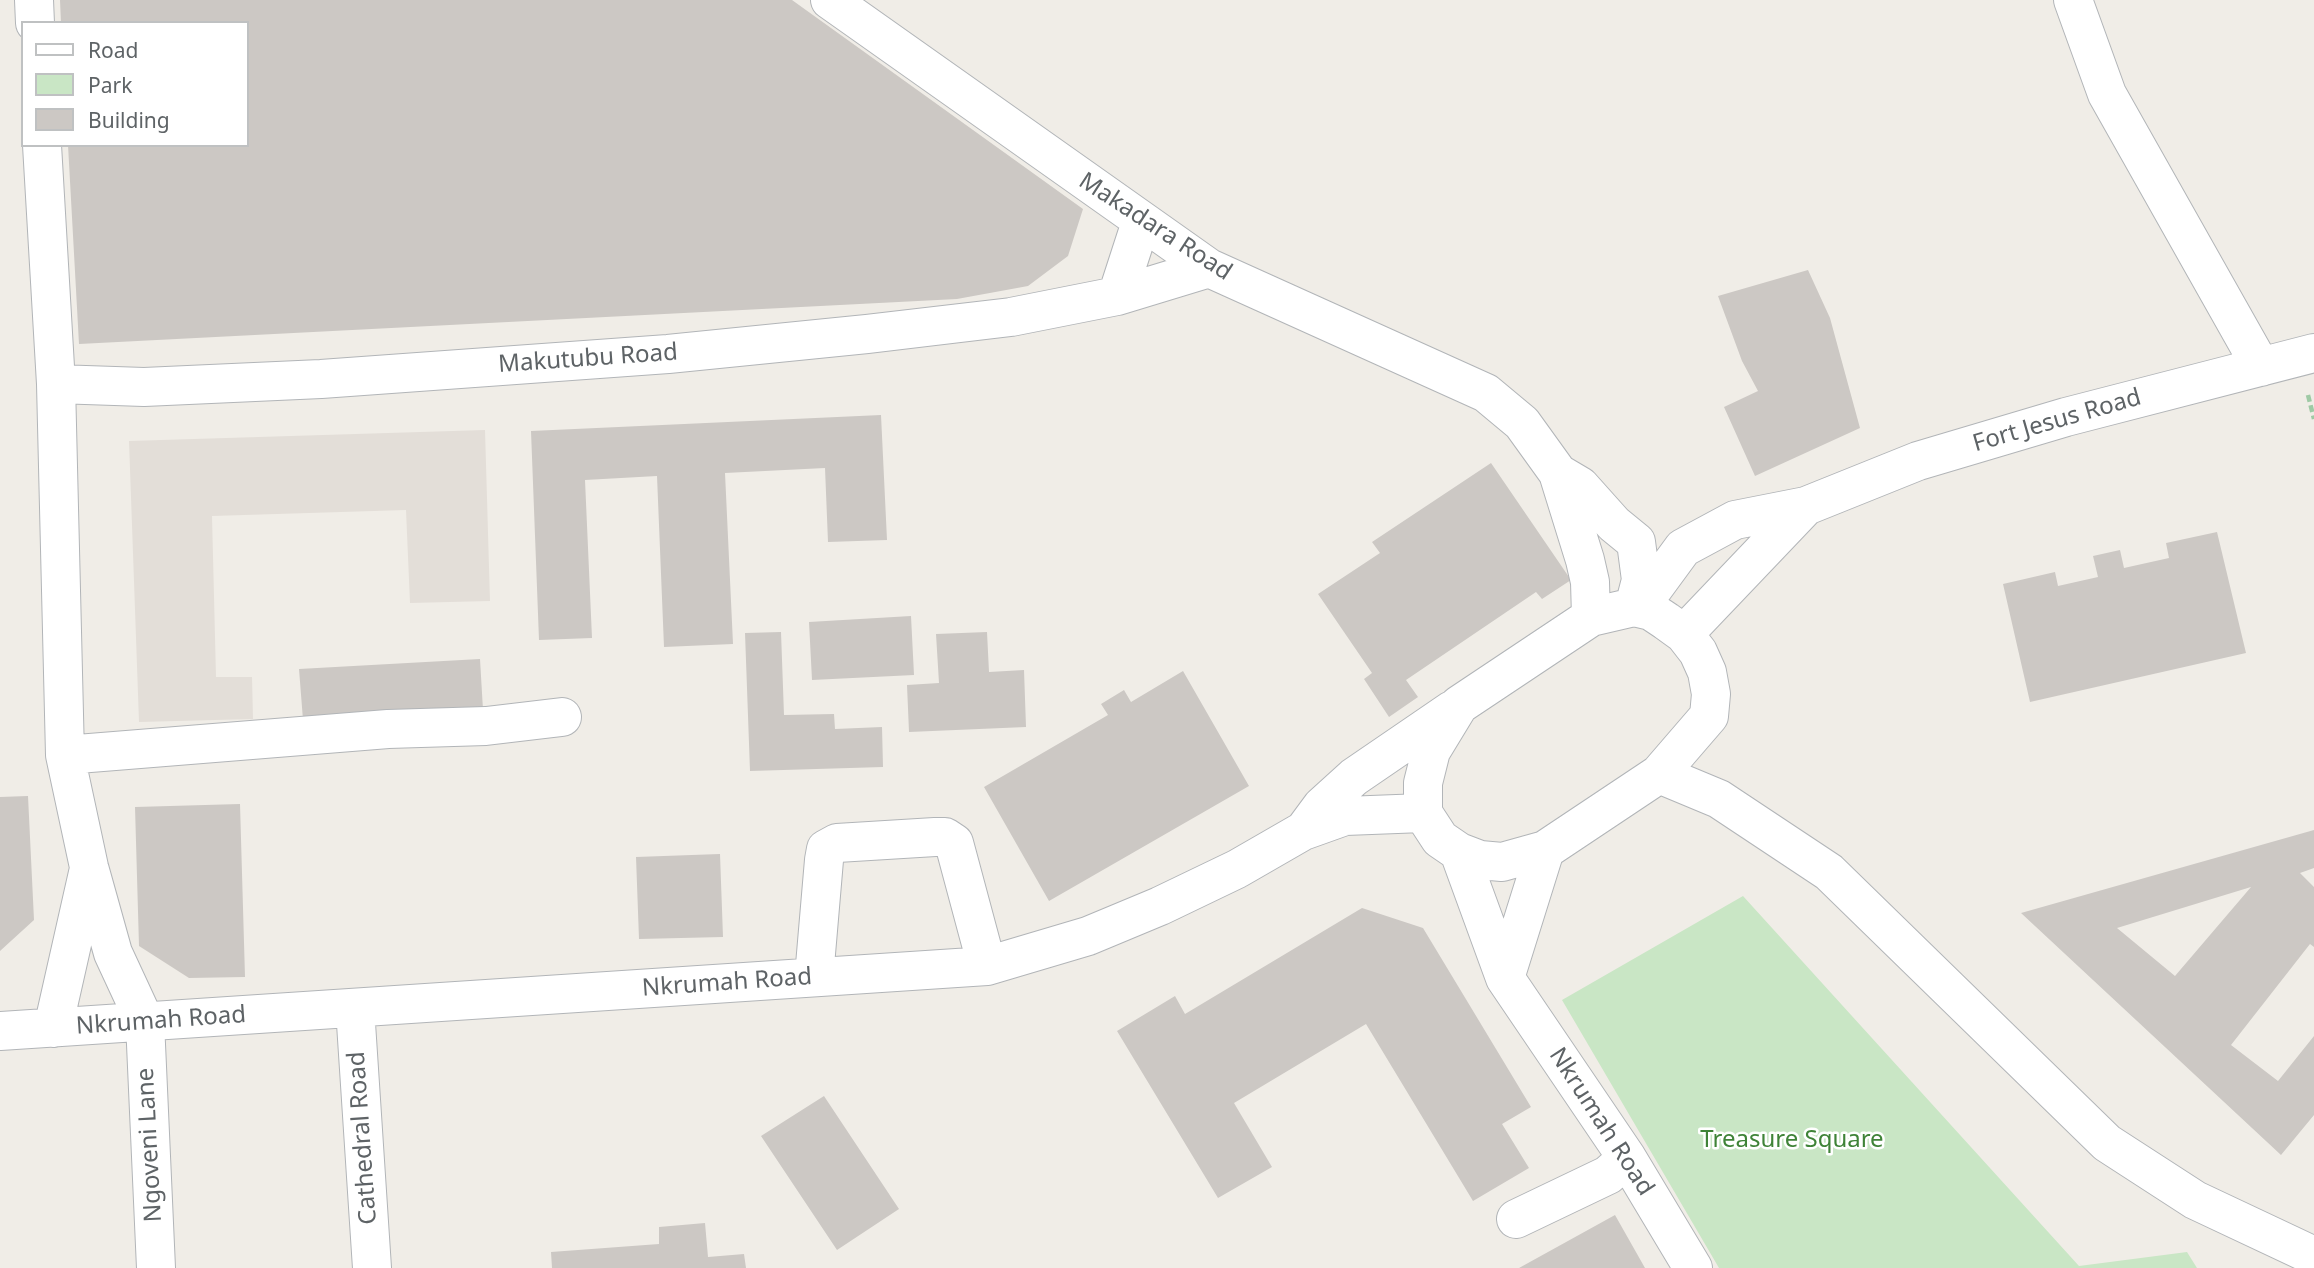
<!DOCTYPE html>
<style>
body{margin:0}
#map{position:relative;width:2314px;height:1268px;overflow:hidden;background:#f0ede7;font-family:"Noto Sans",sans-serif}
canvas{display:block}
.legend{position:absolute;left:21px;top:21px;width:228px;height:126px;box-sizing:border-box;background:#fff;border:2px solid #bfc1c2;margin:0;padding:9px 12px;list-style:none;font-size:21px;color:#5e6366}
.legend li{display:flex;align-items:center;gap:14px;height:35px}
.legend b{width:35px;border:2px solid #bfc1c2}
</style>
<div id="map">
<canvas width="2314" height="1268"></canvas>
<ul class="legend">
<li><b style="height:9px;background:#fff"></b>Road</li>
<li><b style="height:19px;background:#c9e6c5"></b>Park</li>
<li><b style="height:19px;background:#ccc8c4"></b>Building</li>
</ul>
</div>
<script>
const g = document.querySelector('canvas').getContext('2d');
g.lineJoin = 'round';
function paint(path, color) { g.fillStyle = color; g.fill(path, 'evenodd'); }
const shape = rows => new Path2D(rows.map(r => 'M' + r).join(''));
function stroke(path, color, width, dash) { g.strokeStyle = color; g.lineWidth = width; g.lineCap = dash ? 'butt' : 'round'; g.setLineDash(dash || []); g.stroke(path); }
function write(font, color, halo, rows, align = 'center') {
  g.font = font + ' "Noto Sans",sans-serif'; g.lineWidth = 5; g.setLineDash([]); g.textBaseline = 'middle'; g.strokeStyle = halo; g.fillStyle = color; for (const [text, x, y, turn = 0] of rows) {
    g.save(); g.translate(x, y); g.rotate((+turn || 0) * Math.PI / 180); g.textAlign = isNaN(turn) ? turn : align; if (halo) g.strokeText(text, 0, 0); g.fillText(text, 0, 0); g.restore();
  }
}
paint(shape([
 [485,430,490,601,410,603,406,510,212,516,216,677,252,677,253,719,139,722,129,441]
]), '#e3ded8');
paint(shape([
 [1743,896,2079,1266,2187,1252,2197,1268,1719,1268,1562,1000]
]), '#c9e6c5');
paint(shape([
 [60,0,792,0,1083,209,1068,256,1028,286,957,299,79,344,68,145,247,145,247,23,61,23],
 [1808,270,1830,318,1860,428,1755,476,1724,407,1758,391,1742,361,1718,296],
 [881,415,887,540,828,542,825,468,725,473,733,644,664,647,657,476,585,480,592,638,539,640,531,431],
 [1491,463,1571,580,1542,599,1536,592,1406,680,1418,697,1389,717,1364,679,1372,673,1318,594,1380,553,1372,542],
 [2217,532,2246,653,2030,702,2003,584,2055,572,2058,586,2098,577,2093,556,2120,550,2124,568,2169,558,2166,543],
 [911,616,914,675,812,680,809,622],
 [781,632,784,715,834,714,835,729,882,727,883,767,750,771,745,633],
 [987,632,989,672,1024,670,1026,727,909,732,907,685,939,683,936,634],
 [480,659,483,710,303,720,299,669],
 [1183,671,1249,786,1049,901,984,787,1108,715,1101,704,1124,690,1131,702],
 [28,796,34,920,0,951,0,797],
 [240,804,245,977,189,978,139,946,135,807],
 [2314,830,2314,868,2300,873,2314,887,2314,947,2310,944,2231,1045,2278,1081,2314,1036,2314,1115,2281,1155,2021,913],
 [2251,887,2175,976,2117,928],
 [720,854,723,937,639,939,636,857],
 [1362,908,1423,928,1531,1107,1502,1124,1529,1168,1473,1201,1366,1024,1234,1103,1272,1167,1218,1198,1117,1031,1175,996,1185,1014],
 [824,1096,899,1209,837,1250,761,1136],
 [1615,1215,1645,1268,1519,1268],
 [705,1223,708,1257,744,1254,746,1268,552,1268,551,1252,659,1244,659,1227]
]), '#ccc8c4');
const minor = shape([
 [34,0,35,23],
 [830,0,1209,268,1486,393,1522,423,1558,473,1585,560,1590,582,1591,617],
 [2073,0,2107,94,2261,367],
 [42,145,56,384,65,755,89,867,113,953,145,1022,156,1268],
 [1117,296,1141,222],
 [56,384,144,387,321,379,668,354,867,334,1011,317,1117,296,1209,268],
 [1558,473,1580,486,1614,524,1636,542,1641,580,1634,607],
 [1634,607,1651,611,1666,621,1684,634,1698,652,1707,672,1711,694,1709,716,1659,774,1545,850,1502,862,1480,860,1459,852,1440,839,1423,813,1423,783,1431,751,1459,705,1591,617,1634,607],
 [1639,608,1683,548,1735,520,1806,506,1918,461,2066,417,2314,353],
 [1684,634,1806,506],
 [65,755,388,729,486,726,562,717],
 [1659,774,1719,799,1829,872,2107,1143,2195,1200,2314,1256],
 [1305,829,1322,806,1354,777,1452,710],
 [1459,852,1505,978,1627,1158,1693,1268],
 [814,977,824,860,826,849,837,843,935,837,945,837,954,843,987,966],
 [1505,978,1545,850],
 [355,1008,372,1268],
 [53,1028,88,873],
 [0,1031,987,966,1088,936,1160,906,1237,869,1303,831,1345,816,1423,813],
 [1516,1219,1608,1175,1627,1158]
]);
stroke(minor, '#b2b5b8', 40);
stroke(shape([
 [2308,395,2314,419]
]), '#9fcaa5', 4.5, [7, 3.5]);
stroke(minor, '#fff', 38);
write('24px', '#5e6366', '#fff', [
 ["Makadara Road",1155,227,33],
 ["Makutubu Road",588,359,-4],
 ["Fort Jesus Road",2057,421,-16],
 ["Nkrumah Road",727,983,-4],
 ["Nkrumah Road",161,1021,-4],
 ["Nkrumah Road",1601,1122,57],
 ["Cathedral Road",363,1138,-94],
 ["Ngoveni Lane",150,1145,-93]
]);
write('24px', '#3f8338', '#fff', [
 ["Treasure Square",1792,1140]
]);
</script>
